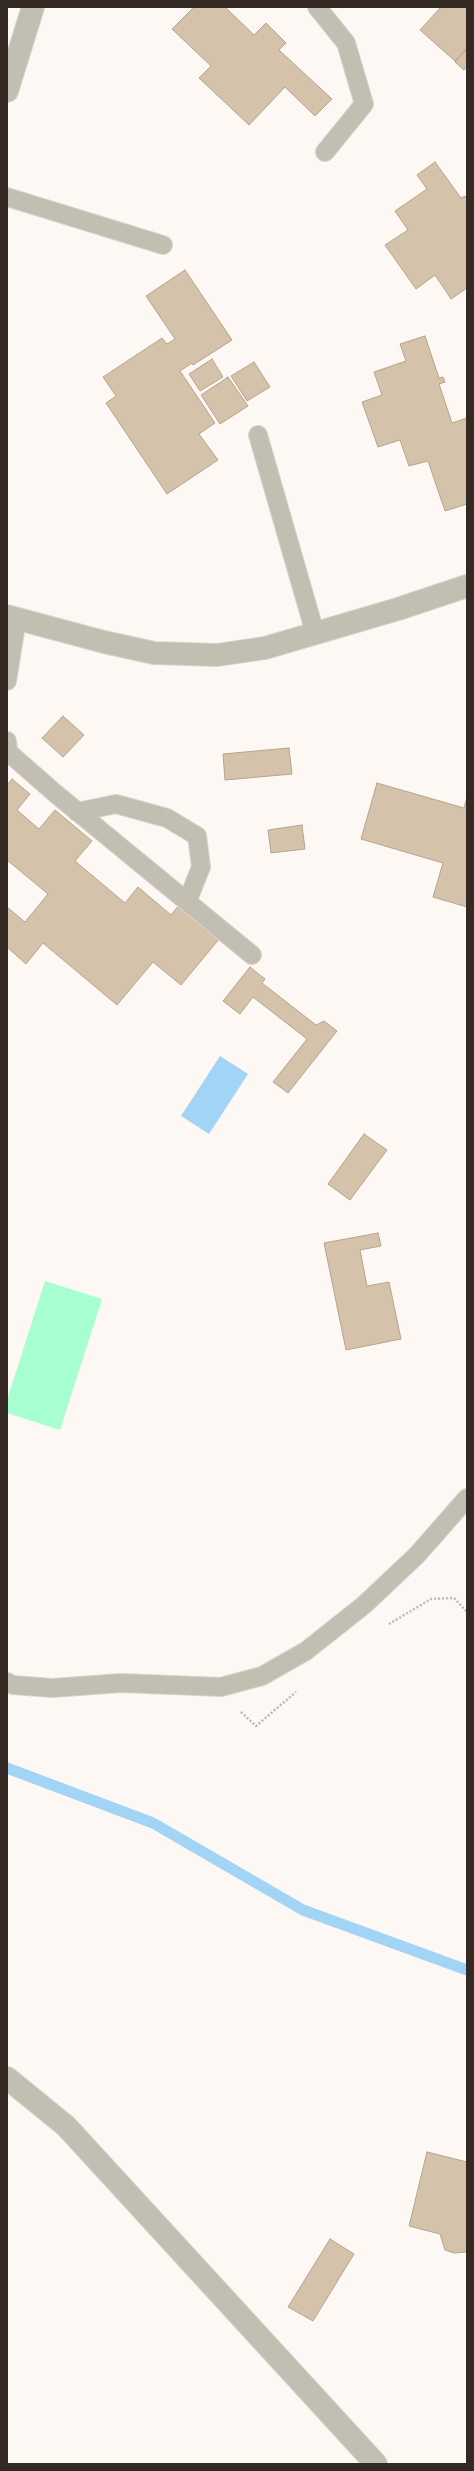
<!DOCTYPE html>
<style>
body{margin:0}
#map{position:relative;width:474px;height:2471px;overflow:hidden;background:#fef8f5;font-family:Poppins,sans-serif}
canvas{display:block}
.frame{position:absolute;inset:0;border:8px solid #342923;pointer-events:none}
</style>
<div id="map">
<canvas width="474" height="2471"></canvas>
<div class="frame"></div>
</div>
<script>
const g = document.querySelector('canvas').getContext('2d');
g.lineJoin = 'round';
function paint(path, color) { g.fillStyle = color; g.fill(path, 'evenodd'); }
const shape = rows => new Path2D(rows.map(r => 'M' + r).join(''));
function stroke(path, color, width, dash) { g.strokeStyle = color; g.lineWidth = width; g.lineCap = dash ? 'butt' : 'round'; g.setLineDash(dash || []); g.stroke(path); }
paint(shape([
 [45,1281,102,1299,60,1430,7,1413,7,1400]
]), '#a7ffd1');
paint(shape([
 [220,1056,248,1074,209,1134,181,1116]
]), '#a2d5f5');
stroke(shape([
 [7,1768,153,1823,303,1910,467,1970]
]), '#a2d5f5', 11);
const building = shape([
 [194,7,225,7,254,35,266,23,286,43,279,50,332,99,315,116,285,87,249,125,199,78,211,66,172,29,194,7],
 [441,7,467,7,467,48,455,61,420,30,441,7],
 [467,49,467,66,464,70,455,62,467,49],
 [435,162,461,198,465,196,467,200,467,288,451,299,435,275,416,289,385,245,408,230,395,211,427,189,417,175,435,162],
 [185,270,232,340,193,365,192,363,180,371,215,423,199,434,218,460,167,494,106,403,116,396,103,377,162,338,167,344,175,339,146,296,185,270],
 [425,336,439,378,443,377,445,382,439,384,452,423,467,418,467,504,445,511,428,461,409,466,400,440,378,447,362,402,382,395,374,372,406,361,400,344,425,336],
 [212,359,223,377,200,391,189,374,212,359],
 [254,362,270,387,247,401,231,376,254,362],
 [228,377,248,406,220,424,201,395,228,377],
 [63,716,84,735,63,757,42,738,63,716],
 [289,748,292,774,225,780,223,754,289,748],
 [12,779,30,794,17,810,39,829,55,810,92,841,75,861,125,903,138,887,171,915,180,904,220,938,181,985,153,962,117,1005,43,943,26,964,7,947,7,907,25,922,48,894,7,860,7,785,12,779],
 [377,783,464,808,467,797,467,907,433,897,443,863,361,839,377,783],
 [302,825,305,849,271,853,268,830,302,825],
 [250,967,265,979,262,983,316,1025,324,1021,337,1031,288,1093,273,1082,307,1039,253,997,240,1014,223,1001,250,967],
 [364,1134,387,1150,350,1200,328,1184,364,1134],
 [378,1233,381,1246,360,1250,367,1286,389,1282,401,1339,346,1350,324,1243,378,1233],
 [427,2152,467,2162,467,2252,454,2253,445,2250,440,2234,409,2226,427,2152],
 [330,2239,354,2254,313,2321,288,2307,330,2239]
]);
paint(building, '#d5c2aa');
stroke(building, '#b5a48c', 1);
const lane = shape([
 [317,7,346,43,364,104,325,152],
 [7,197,163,245],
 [258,435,315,633],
 [7,681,17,619],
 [7,741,8,752,56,794,252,955],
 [77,812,116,804,167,818,197,836,201,867,187,902],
 [7,1682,13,1685,52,1688,121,1683,221,1687,262,1676,306,1651,364,1605,417,1555,467,1498]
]);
const street = shape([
 [7,91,33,7],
 [7,616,104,642,154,653,217,655,265,648,398,609,467,586],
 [7,2078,66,2126,376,2464]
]);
stroke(lane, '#dad3cf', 20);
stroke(street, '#dad3cf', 24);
stroke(shape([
 [389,1624,431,1599,454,1598,467,1612],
 [241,1712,256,1726,296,1692]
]), '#bfb7b3', 2.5, [2, 2]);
stroke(lane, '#c2beb1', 18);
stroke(street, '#c2beb1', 22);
</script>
